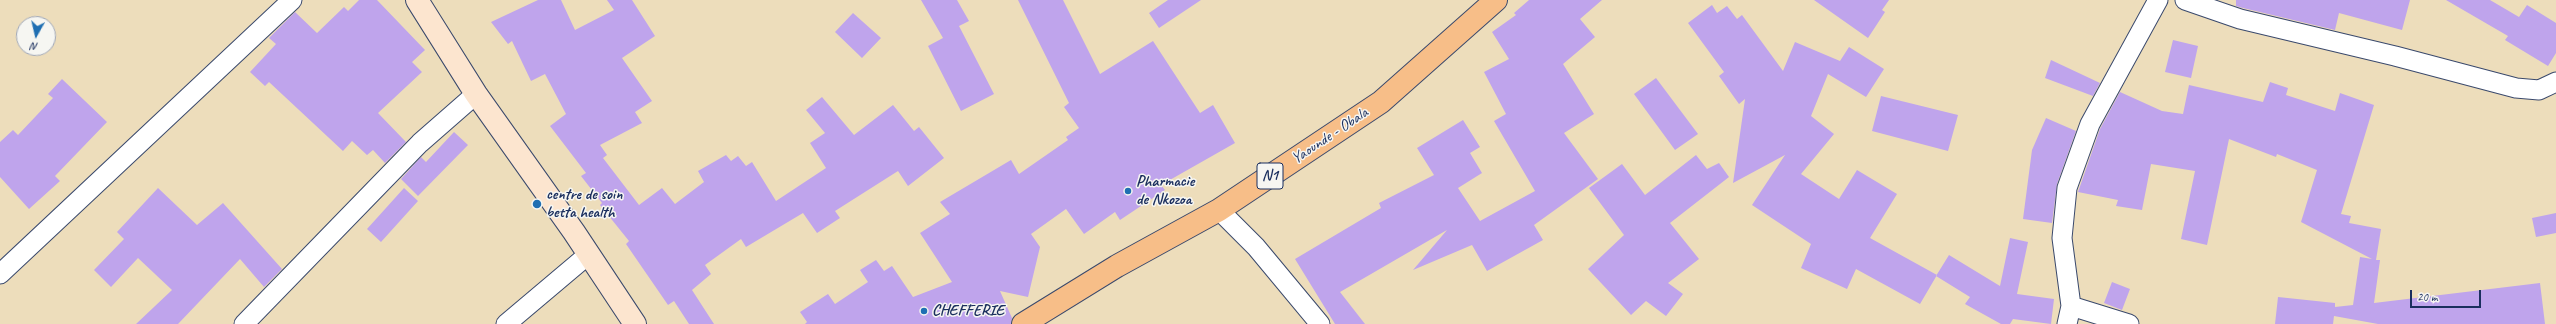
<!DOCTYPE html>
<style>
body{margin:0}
#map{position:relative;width:2556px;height:324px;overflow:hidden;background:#edddbb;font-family:Caveat,sans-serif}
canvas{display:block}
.north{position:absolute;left:16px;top:16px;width:40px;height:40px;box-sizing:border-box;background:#f6f6f2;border:1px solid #9ea6b7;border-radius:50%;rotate:188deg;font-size:11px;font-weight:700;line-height:16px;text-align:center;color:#1b2f5e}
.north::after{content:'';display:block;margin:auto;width:14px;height:18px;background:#1f6fb2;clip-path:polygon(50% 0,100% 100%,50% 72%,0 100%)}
.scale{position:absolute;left:2410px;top:290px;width:71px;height:18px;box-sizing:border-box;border:2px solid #1b2f5e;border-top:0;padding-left:5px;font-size:12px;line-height:14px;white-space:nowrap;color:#1b2f5e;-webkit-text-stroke:3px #f6f6f2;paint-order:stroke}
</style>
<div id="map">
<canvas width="2556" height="324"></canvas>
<div class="north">N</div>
<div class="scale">20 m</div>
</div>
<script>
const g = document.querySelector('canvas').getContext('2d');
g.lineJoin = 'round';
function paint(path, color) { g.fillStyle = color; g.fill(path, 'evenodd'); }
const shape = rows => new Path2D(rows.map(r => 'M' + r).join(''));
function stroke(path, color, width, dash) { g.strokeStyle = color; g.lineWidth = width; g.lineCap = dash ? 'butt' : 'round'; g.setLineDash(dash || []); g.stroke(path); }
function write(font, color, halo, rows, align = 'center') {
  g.font = font + ' Caveat,sans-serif'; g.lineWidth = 3; g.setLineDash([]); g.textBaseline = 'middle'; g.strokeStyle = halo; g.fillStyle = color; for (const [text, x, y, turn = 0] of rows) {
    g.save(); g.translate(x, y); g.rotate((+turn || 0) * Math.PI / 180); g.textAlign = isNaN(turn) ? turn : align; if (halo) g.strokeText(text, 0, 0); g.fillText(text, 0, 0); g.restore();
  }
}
paint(shape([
 [359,0,377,0,425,50,412,62,422,72,378,113,406,142,385,163,373,150,367,155,352,141,343,151,269,82,265,86,250,72,276,44,269,38,295,12,317,33,344,7,348,11],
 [538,0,561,0,575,30,614,10,607,0,632,0,655,36,622,58,652,101,635,112,642,123,600,145,607,155,603,158,639,205,662,188,675,204,704,182,698,171,726,155,731,161,738,156,746,166,752,162,776,201,826,168,810,143,825,133,806,110,822,97,854,135,893,105,914,131,919,127,944,158,908,186,898,171,835,211,840,218,817,233,803,213,746,247,741,239,705,265,711,274,692,290,714,324,689,324,674,301,668,305,626,244,629,241,600,205,602,203,581,176,586,173,550,126,566,114,545,74,531,81,512,41,508,44,491,22],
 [921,0,957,0,969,21,959,26,994,94,961,111,928,46,943,38],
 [1018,0,1063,0,1100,74,1153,41,1200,113,1213,105,1235,143,1161,185,1165,190,1120,220,1115,212,1084,234,1066,209,1031,234,1040,247,1028,297,1000,291,1012,318,1011,324,805,324,807,322,800,312,828,294,835,304,868,282,860,270,876,260,884,271,892,266,913,297,952,282,920,233,950,214,940,202,1011,160,1019,174,1068,140,1066,137,1079,128,1064,107,1069,103],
 [1168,0,1201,0,1159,28,1149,13],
 [1529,0,1602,0,1580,19,1595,37,1563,64,1594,114,1564,133,1598,179,1534,225,1543,240,1487,271,1472,245,1413,270,1447,230,1340,292,1365,324,1335,324,1295,259,1381,208,1379,203,1434,175,1417,148,1463,120,1480,147,1470,153,1482,173,1458,188,1480,221,1535,191,1494,121,1506,114,1484,72,1509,59,1492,32,1516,15,1514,13],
 [1814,0,1889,0,1882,10,1885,12,1868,38],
 [2236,0,2410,0,2402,30,2339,13,2335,30,2243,8,2236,6],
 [2446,0,2490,0,2519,17,2527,5,2556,23,2556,53,2548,66,2505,40,2508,36],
 [1712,5,1717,13,1727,6,1737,19,1742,15,1783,71,1795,42,1840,61,1849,47,1884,69,1866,97,1828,74,1811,116,1834,134,1801,174,1839,199,1857,170,1897,194,1870,238,1937,275,1920,304,1856,269,1847,289,1801,268,1811,244,1752,205,1785,155,1733,183,1745,99,1739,104,1719,76,1724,72,1688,23],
 [853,13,881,38,862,58,835,32],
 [2173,40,2198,46,2191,78,2165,72],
 [2051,60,2100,83,2093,96,2045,78],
 [1656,78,1698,134,1675,150,1634,94],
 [62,79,107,122,55,176,60,181,29,209,0,177,0,142,13,130,18,135,53,98,48,94],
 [2270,82,2288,88,2286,95,2335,111,2340,93,2374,105,2341,214,2351,216,2349,223,2381,229,2376,260,2380,260,2374,303,2540,283,2545,324,2378,324,2334,316,2333,324,2275,324,2278,297,2335,303,2335,307,2353,305,2360,257,2372,259,2301,222,2317,170,2277,154,2276,157,2229,139,2207,245,2181,239,2195,171,2151,164,2142,210,2116,206,2118,200,2078,192,2100,129,2120,92,2162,111,2183,114,2189,85,2263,102],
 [1881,96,1958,115,1948,151,1872,131],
 [2046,118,2076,131,2057,184,2052,223,2023,219,2032,150],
 [454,132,468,145,418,196,401,179,421,157,426,162],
 [1696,155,1707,169,1719,163,1729,177,1670,223,1699,259,1668,283,1683,294,1666,316,1646,301,1631,315,1588,269,1624,235,1589,188,1622,164,1645,195],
 [158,188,197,225,223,203,282,269,264,287,240,259,178,324,136,324,172,290,138,258,111,287,94,270,124,239,117,232],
 [404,188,418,201,381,242,367,229],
 [2556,213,2556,233,2536,237,2532,218],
 [2010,238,2028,242,2017,294,2054,299,2051,324,2013,319,2010,324,2001,324,1965,304,1970,297,1936,276,1949,255,2000,286],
 [2112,282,2130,289,2122,310,2104,303]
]), '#bfa4ec');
const street = shape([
 [2185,0,2240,19,2395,56,2516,88,2539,90,2556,82],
 [1219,210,1256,247,1320,324],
 [0,274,292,0],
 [2071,306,2129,324],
 [244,324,420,143,476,94],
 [506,324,589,254],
 [2067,324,2071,306,2062,238,2067,188,2090,124,2158,0]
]);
const secondary = shape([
 [417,0,476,94,574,232,635,324]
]);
const highway = shape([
 [1023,324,1117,266,1219,210,1381,102,1496,0]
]);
stroke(street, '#3a496c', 21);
stroke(secondary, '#3a496c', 24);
stroke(highway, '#3a496c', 24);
stroke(street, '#fff', 19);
stroke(secondary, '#fce5cf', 22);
stroke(highway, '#f7be88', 22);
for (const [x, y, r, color] of [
 [1128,191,4,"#1f6fb2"],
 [537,204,5,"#1f6fb2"],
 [924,311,4,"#1f6fb2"]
]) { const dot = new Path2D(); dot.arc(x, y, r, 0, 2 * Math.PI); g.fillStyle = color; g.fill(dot); stroke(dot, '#f6f6f2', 1.5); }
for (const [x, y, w] of [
 [1270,176,26]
]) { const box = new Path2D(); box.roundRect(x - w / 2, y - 13, w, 26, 3); g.fillStyle = '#f6f6f2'; g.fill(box); stroke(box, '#1b2f5e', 1); }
write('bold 15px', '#1b2f5e', null, [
 ["N1",1270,176]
]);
write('16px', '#1b2f5e', '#f6f6f2', [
 ["Yaounde - Obala",1330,136,-34]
]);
write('bold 16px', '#1b2f5e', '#f6f6f2', [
 ["Pharmacie",1136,182],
 ["de Nkozoa",1136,200],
 ["centre de soin",546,195],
 ["betta health",546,213],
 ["CHEFFERIE",932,311]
], 'left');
</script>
